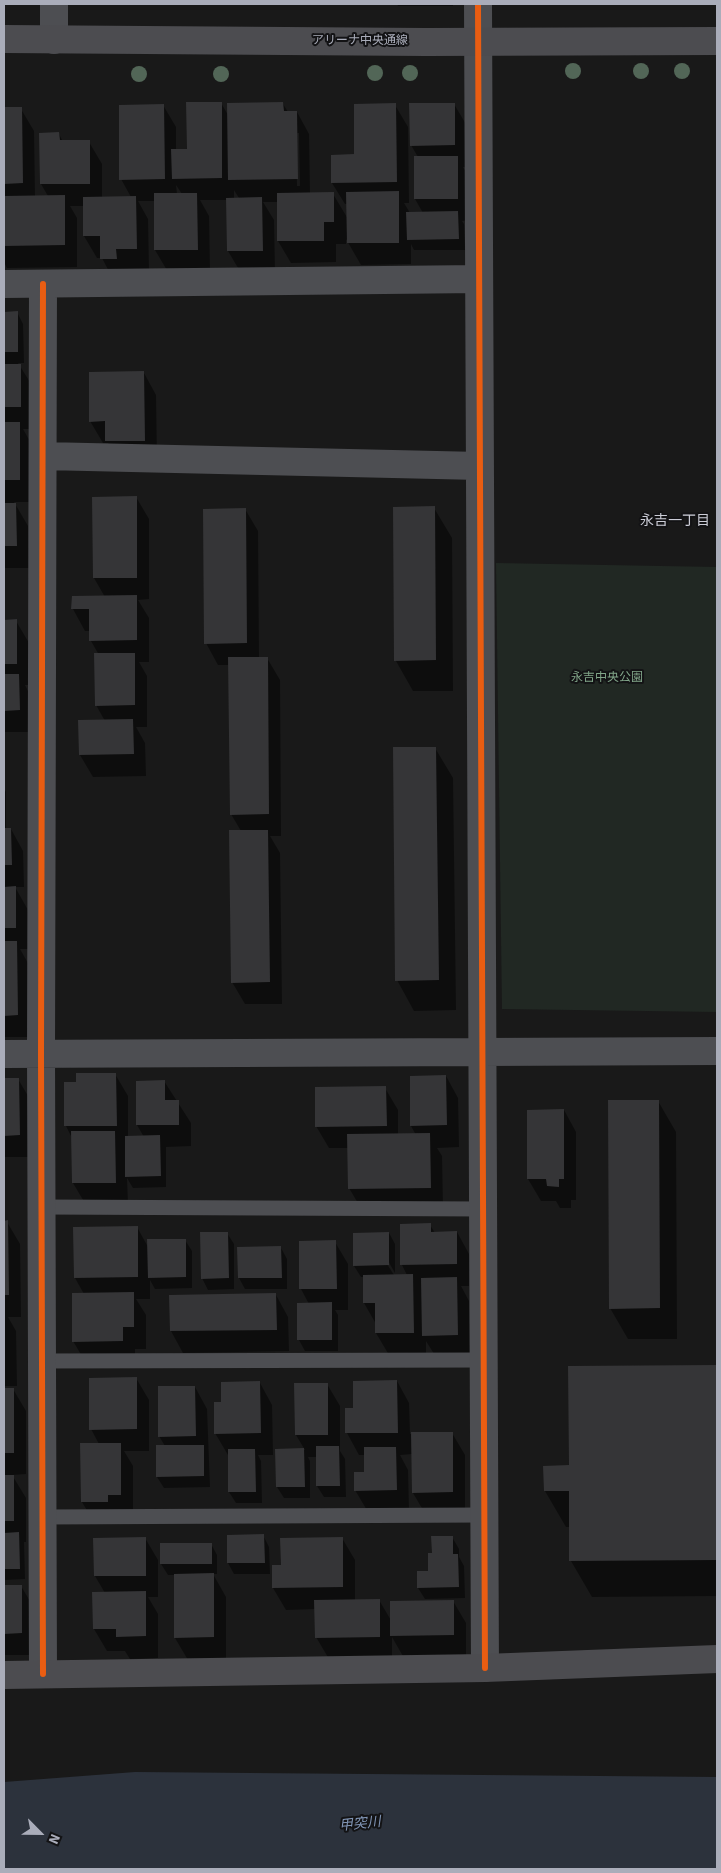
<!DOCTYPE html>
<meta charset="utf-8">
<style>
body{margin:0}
#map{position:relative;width:721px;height:1873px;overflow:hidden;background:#191919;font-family:"Source Sans 3",sans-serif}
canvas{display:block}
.frame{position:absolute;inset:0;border:5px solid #aaadba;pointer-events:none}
.north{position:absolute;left:15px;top:1808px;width:50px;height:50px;-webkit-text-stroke:4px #131315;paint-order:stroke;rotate:113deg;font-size:14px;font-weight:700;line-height:20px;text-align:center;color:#aaadba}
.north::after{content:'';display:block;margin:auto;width:18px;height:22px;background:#aaadba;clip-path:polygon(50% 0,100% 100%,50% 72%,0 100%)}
</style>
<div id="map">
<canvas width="721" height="1873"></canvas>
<div class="frame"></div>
<div class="north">N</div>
</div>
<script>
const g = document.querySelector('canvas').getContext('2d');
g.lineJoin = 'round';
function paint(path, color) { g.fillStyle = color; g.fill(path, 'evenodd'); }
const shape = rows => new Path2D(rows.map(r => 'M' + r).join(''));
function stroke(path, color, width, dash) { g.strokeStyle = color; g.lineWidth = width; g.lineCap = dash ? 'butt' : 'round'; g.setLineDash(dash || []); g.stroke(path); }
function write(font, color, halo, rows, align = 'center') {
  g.font = font + ' "Source Sans 3","Noto Sans JP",sans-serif'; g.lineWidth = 4; g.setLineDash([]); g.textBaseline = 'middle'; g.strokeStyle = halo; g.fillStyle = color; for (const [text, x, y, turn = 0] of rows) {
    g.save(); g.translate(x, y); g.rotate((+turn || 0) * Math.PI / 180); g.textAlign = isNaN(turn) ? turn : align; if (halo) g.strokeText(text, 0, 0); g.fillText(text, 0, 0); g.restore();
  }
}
paint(shape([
 [496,563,717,567,717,1012,502,1009]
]), '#212823');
paint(shape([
 [135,1772,717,1777,717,1869,4,1869,4,1782]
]), '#2c323c');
paint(shape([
 [397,4,453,4,453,6,398,6],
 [221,103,228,115,283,104,288,112,297,112,309,134,310,194,333,194,348,219,348,204,345,204,332,183,395,105,408,127,409,203,404,203,410,213,423,213,415,199,415,157,418,157,411,145,454,104,467,126,467,167,463,167,470,179,470,220,462,221,464,224,465,250,414,250,411,244,411,264,361,265,346,239,346,244,336,244,336,262,291,263,278,241,278,202,263,202,274,220,275,273,241,273,228,251,228,200,200,200,209,216,210,271,168,272,155,250,155,201,138,201,148,219,149,271,114,281,102,258,97,258,84,236,84,206,70,206,77,218,77,267,7,268,4,262,4,109,21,109,34,131,35,197,48,196,41,184,41,134,59,134,63,142,89,142,102,164,102,198,131,197,121,179,163,105,176,127,176,150,188,150],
 [296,133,299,133,300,186,297,186],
 [176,185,182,194,177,194],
 [234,190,239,198,234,199],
 [17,312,23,324,24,363,18,363,33,387,33,429,23,429,32,445,32,502,14,502,28,526,29,568,4,568,4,313],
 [144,373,156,395,157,462,119,462,108,443,103,443,90,421],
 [136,497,149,519,149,599,138,600,149,618,149,662,139,662,147,676,147,727,136,727,145,743,146,776,93,777,80,755,105,721,96,705,99,655,91,641,91,631,85,631,73,609,73,597,105,597,94,578],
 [434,508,452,538,453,691,413,691,396,661],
 [245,509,258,531,259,658,267,658,280,680,281,836,270,836,280,853,282,1004,245,1004,232,982,241,831,231,814,229,665,218,665,206,643],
 [4,621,16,621,29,643,29,685,25,685,31,697,32,732,4,732],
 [435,748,453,778,456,1010,414,1011,397,980],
 [4,788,6,792,6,829,11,829,23,851,24,887,15,887,28,910,28,949,20,949,29,965,30,1037,4,1037],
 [115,1074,128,1096,128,1137,144,1137,137,1125,164,1081,191,1123,191,1146,166,1147,166,1187,133,1188,127,1178,128,1204,86,1205,73,1183,72,1138,66,1126,78,1083],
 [446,1076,458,1098,459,1147,437,1148,442,1156,443,1209,362,1210,349,1188,349,1148,329,1148,316,1126,385,1088,398,1110,398,1135,416,1135,411,1126],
 [18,1079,31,1101,32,1157,4,1157,4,1080],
 [658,1101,676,1132,677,1339,628,1339,610,1308],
 [564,1110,576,1132,576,1200,571,1200,571,1208,560,1208,556,1201,541,1201,528,1179,528,1111],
 [4,1222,7,1222,20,1244,21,1317,8,1317,16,1331,17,1386,4,1386],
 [401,1225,430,1225,435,1233,457,1232,469,1254,469,1286,461,1286,469,1301,470,1357,436,1357,426,1341,426,1354,389,1355,376,1333,376,1324,364,1303,364,1277,361,1277,354,1266,389,1233,395,1244,395,1273,387,1259,385,1261,394,1275,407,1275,402,1265],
 [137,1227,148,1247,185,1240,192,1251,192,1288,155,1289,150,1280,150,1299,136,1299,146,1315,146,1349,135,1349,135,1363,86,1363,73,1341,84,1294,75,1278],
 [227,1233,234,1244,234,1289,208,1290,202,1278],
 [335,1242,348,1264,348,1310,335,1310,338,1315,338,1351,305,1351,299,1340,298,1304,309,1304,301,1289],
 [281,1248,287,1259,287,1289,245,1289,239,1278],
 [276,1295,288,1317,289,1351,183,1353,171,1331],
 [717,1366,717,1596,592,1597,571,1561,570,1527,566,1527,545,1491,570,1467,569,1367],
 [136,1378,149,1400,149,1451,124,1451,133,1466,133,1516,95,1524,82,1502,99,1444,91,1429],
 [397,1381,409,1403,410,1434,452,1433,465,1455,465,1514,426,1515,413,1493,412,1454,400,1455,408,1470,409,1511,368,1512,355,1490,365,1473,365,1455,359,1455,347,1433,355,1409],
 [260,1383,272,1405,273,1455,258,1455,261,1461,262,1503,236,1503,229,1492,228,1455,215,1433,223,1403],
 [327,1384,340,1406,340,1451,345,1459,346,1497,324,1497,317,1486,317,1457,308,1457,310,1461,310,1498,284,1498,277,1487,277,1450,305,1450,296,1435],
 [195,1387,207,1409,210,1487,164,1488,157,1477,165,1446,159,1436],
 [4,1389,13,1389,26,1411,26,1474,12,1475,26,1498,26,1542,24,1542,25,1579,4,1580],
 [263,1535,269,1547,270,1574,234,1574,228,1563,228,1536],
 [452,1537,459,1549,459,1557,464,1566,465,1598,425,1599,418,1588,429,1572,433,1555],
 [145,1538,158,1560,158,1597,148,1597,158,1614,158,1658,130,1659,125,1651,107,1651,94,1629,105,1593,95,1576],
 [342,1538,355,1560,355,1600,379,1600,392,1622,453,1601,466,1623,466,1657,404,1658,392,1637,392,1658,329,1659,316,1637,316,1609,286,1610,273,1588,282,1567],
 [211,1544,217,1555,217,1574,213,1574,226,1597,226,1659,188,1660,175,1638,175,1575,168,1575,161,1564],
 [4,1585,21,1586,34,1608,34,1655,4,1655]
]), '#0007');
paint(shape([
 [186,102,222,102,222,178,172,179,171,149,187,149],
 [283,102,284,111,297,111,298,179,228,180,227,103],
 [396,103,397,182,331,183,331,155,354,154,354,104],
 [409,103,455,103,455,145,410,146],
 [164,104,165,179,119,180,119,105],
 [4,107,22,107,23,183,4,184],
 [59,132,60,140,90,140,90,184,40,184,39,133],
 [414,156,458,156,458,199,414,199],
 [399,191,399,243,347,243,346,192],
 [334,192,334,222,324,222,324,241,277,241,277,193],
 [154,193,197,193,198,250,154,250],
 [65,195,65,245,4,246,4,196],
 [136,196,137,249,116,249,117,259,100,259,100,236,83,236,83,197],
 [262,197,263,251,227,251,226,198],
 [458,211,459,239,407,240,406,212],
 [18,311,18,352,4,352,4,312],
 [4,364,21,364,21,407,4,407],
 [144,371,145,441,105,441,105,421,89,422,89,372],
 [4,422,20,422,20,480,4,480],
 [137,496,137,578,93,578,92,497],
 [4,503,16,503,17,546,4,546],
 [435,506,436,660,394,661,393,507],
 [246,508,247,643,204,644,203,509],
 [137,595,137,640,89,641,89,609,71,609,72,596],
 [17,619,17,664,4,664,4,620],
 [94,653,135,653,135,705,95,706],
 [228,657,268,657,269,814,230,815],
 [4,674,19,674,20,710,4,711],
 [133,719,134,754,79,755,78,720],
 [393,747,436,747,439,980,395,981],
 [4,828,11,828,12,865,4,865],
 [229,830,268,830,270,982,231,983],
 [16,886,16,928,4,928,4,887],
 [4,941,17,941,18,1015,4,1016],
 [76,1073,116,1073,117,1126,64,1126,64,1082,76,1082],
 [446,1075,447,1125,410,1126,410,1076],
 [4,1078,19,1078,20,1135,4,1136],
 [165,1080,165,1100,179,1100,179,1125,136,1125,136,1081],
 [386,1086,387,1126,315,1127,315,1087],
 [608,1100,659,1100,660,1308,609,1309],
 [564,1109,564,1179,559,1179,559,1187,547,1186,546,1179,527,1179,527,1110],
 [71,1131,115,1131,116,1183,72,1183],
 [430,1133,431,1188,348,1189,347,1134],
 [160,1135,161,1176,125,1177,125,1136],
 [8,1220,9,1295,4,1295,4,1221],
 [431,1223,431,1232,457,1231,457,1264,400,1265,400,1224],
 [138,1226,138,1277,74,1278,73,1227],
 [200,1232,228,1232,229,1278,201,1279],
 [389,1232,389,1265,353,1266,353,1233],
 [147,1239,186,1239,186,1277,148,1278],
 [336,1240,337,1289,299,1289,299,1241],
 [281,1246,282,1278,238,1278,237,1247],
 [413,1274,414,1333,375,1333,375,1303,363,1303,363,1275],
 [457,1277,458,1335,422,1336,421,1278],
 [134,1292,134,1327,123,1327,123,1341,72,1342,72,1293],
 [276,1293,277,1330,170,1331,169,1295],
 [332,1302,332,1340,297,1340,297,1303],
 [717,1365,717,1560,569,1561,569,1491,544,1491,543,1466,569,1465,568,1366],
 [137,1377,137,1429,89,1430,89,1378],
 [397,1380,398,1433,345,1433,345,1408,353,1408,353,1381],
 [260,1381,261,1433,214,1434,214,1402,221,1402,221,1382],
 [294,1383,328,1383,328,1435,295,1435],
 [158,1386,195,1386,196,1436,158,1437],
 [4,1388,14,1388,14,1453,4,1453],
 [411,1432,453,1432,453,1492,412,1493],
 [80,1443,121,1443,121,1495,108,1495,108,1502,81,1502],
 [156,1445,204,1445,204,1476,156,1477],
 [316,1446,339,1446,340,1486,316,1486],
 [364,1447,396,1447,397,1490,354,1491,354,1472,364,1472],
 [304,1448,305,1487,276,1487,275,1449],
 [228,1449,255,1449,256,1492,228,1492],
 [4,1475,14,1475,14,1521,4,1521],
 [19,1532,20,1569,4,1569,4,1533],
 [264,1534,265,1563,227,1563,227,1535],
 [431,1536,453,1536,453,1554,458,1554,459,1587,417,1588,417,1571,428,1571,428,1553,432,1553],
 [146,1537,146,1576,94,1576,93,1538],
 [343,1537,343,1587,272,1588,272,1565,281,1565,280,1538],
 [160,1543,212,1543,212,1564,160,1564],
 [214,1573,214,1637,174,1638,174,1574],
 [4,1585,22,1585,22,1633,4,1634],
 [146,1591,146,1636,116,1637,116,1629,93,1629,92,1592],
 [380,1599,380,1637,315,1638,314,1600],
 [454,1600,454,1635,390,1636,390,1601]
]), '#353537');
stroke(shape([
 [42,1207,483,1209],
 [42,1361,484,1360],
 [43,1517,484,1515]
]), '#4d4e52', 15);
stroke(shape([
 [478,4,485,1668],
 [54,40,54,4],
 [4,284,479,279],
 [43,284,41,1054,43,1674],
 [44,456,480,466],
 [4,1054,717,1051]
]), '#4d4e52', 28);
stroke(shape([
 [4,39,426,42,717,41],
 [4,1675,485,1668,717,1659]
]), '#4c4c50', 28);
stroke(shape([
 [478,4,485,1668],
 [43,284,41,1054,43,1674]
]), '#e95d12', 6);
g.fillStyle = '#526657';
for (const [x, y] of [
 [573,71],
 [641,71],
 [682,71],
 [375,73],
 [410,73],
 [139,74],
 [221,74]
]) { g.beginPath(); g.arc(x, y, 8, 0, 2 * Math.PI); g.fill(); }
write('12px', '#aaadba', '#131315', [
 ["アリーナ中央通線",360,41]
]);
write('12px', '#81a589', '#131315', [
 ["永吉中央公園",607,678]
]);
write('14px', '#cbccd6', '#131315', [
 ["永吉一丁目",675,522]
]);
write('italic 14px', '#8195b5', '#131315', [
 ["甲突川",360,1825,-6]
]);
</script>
